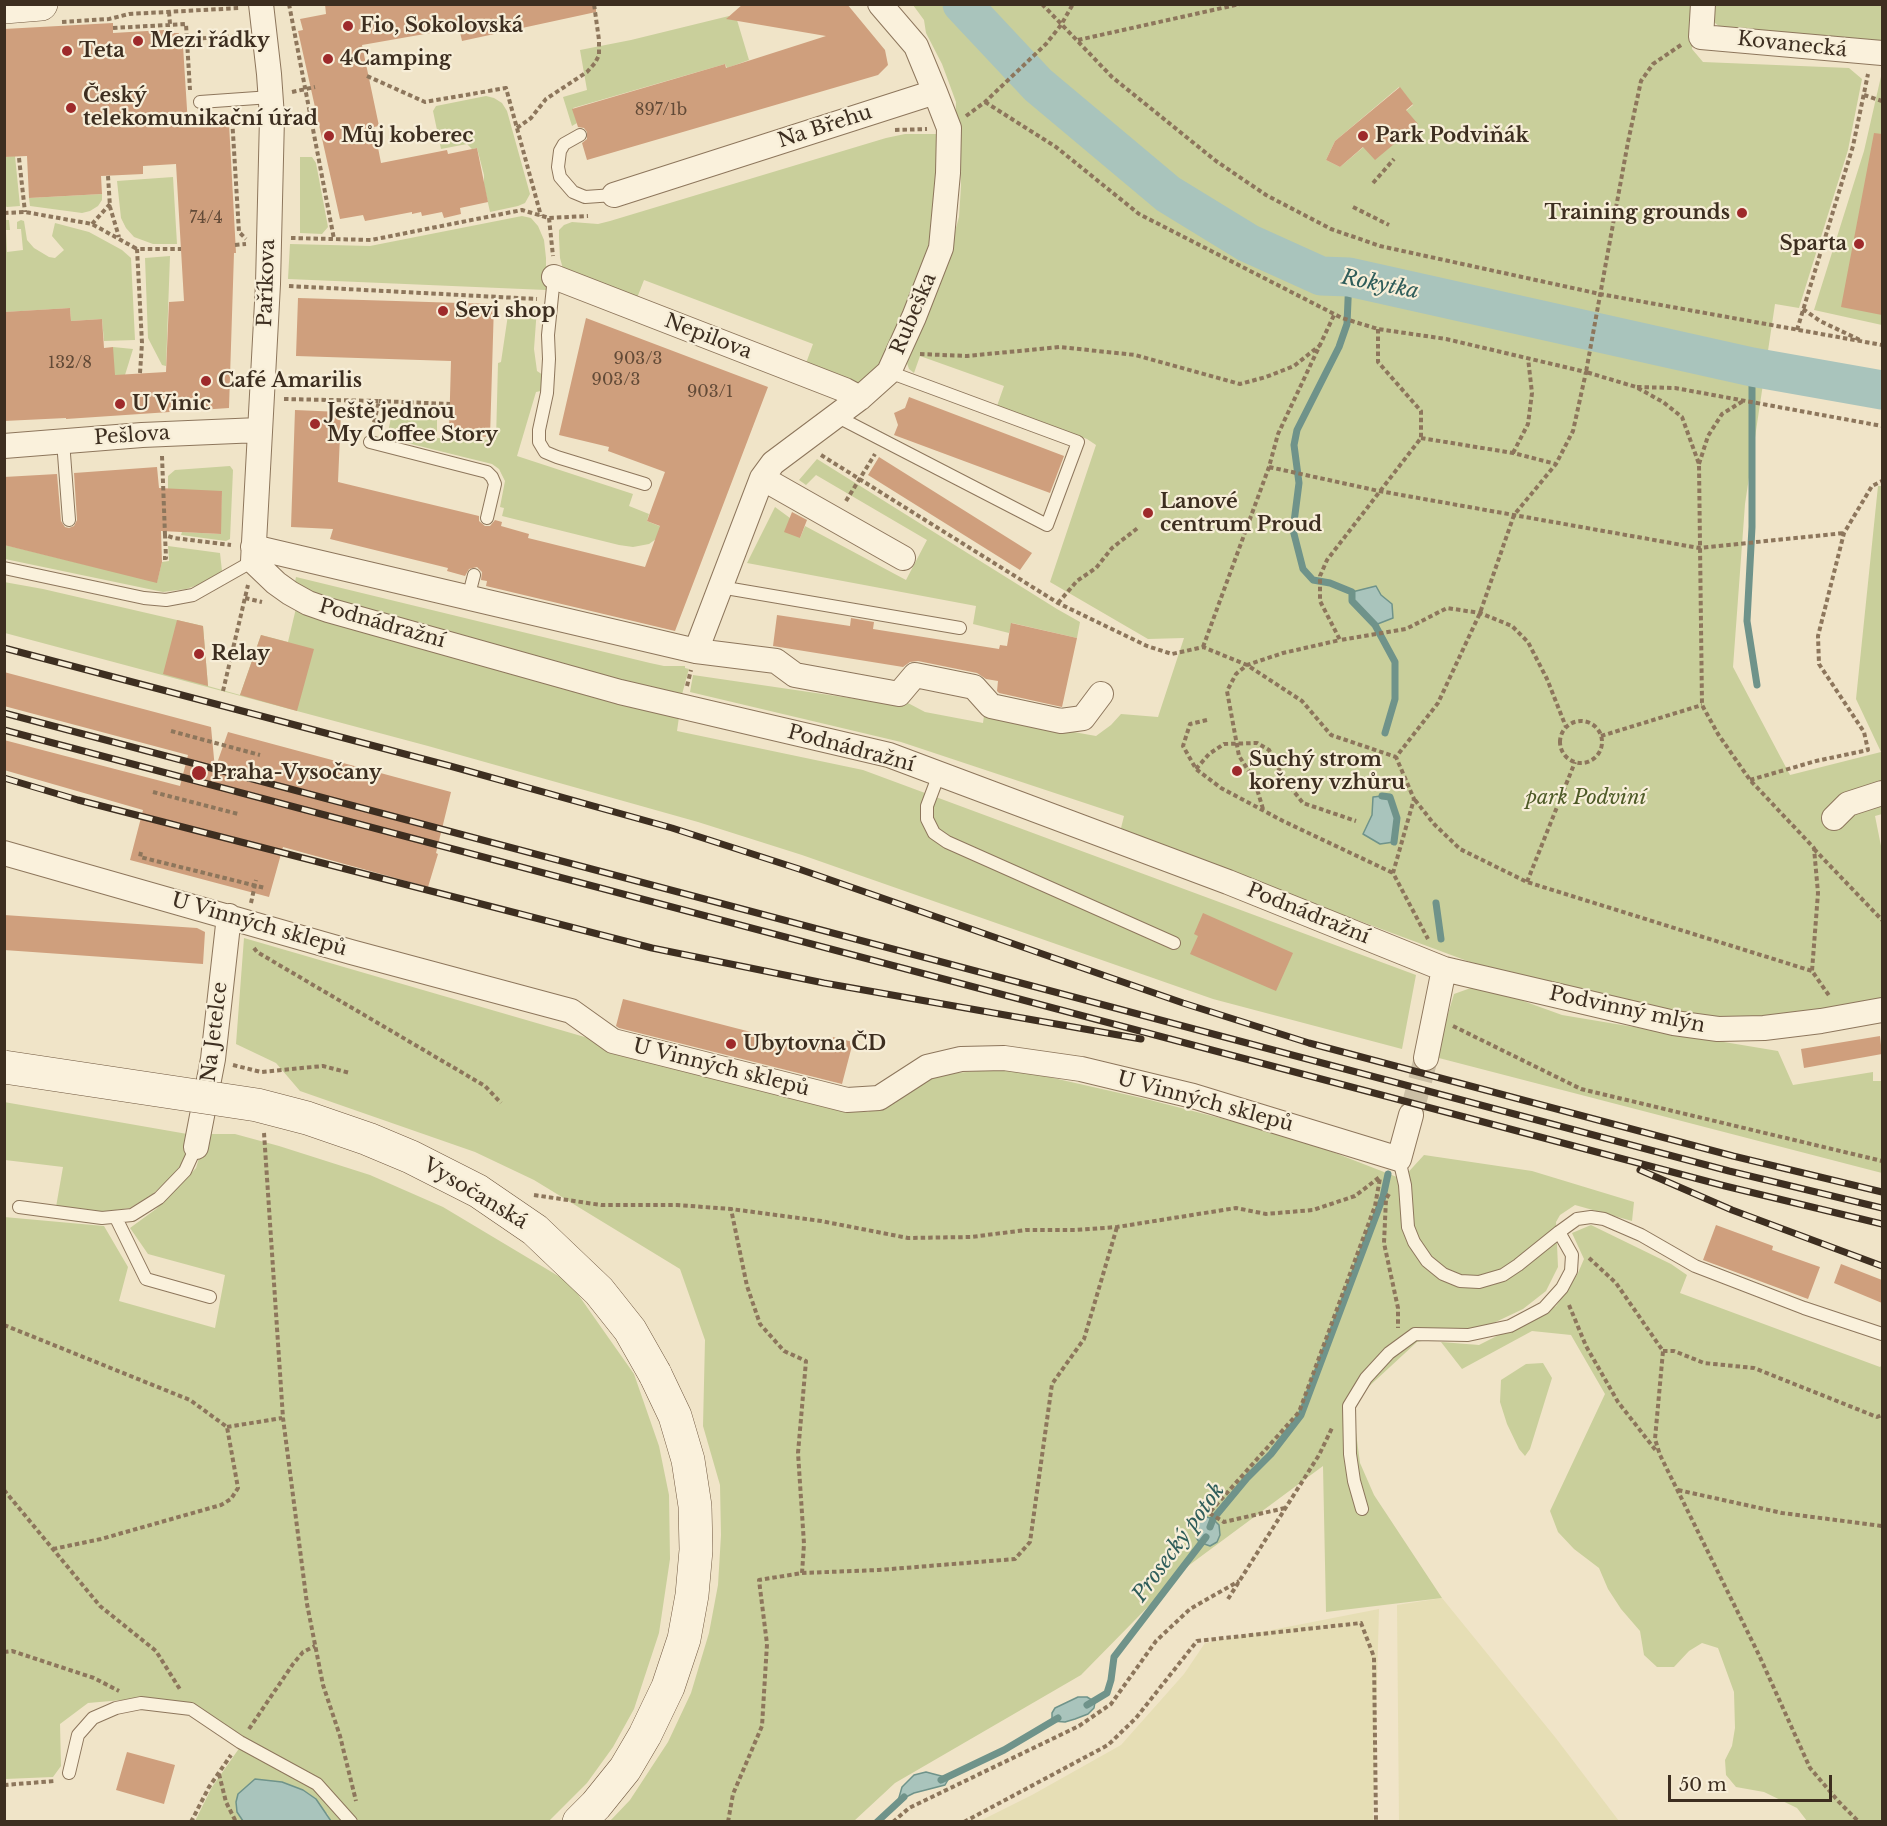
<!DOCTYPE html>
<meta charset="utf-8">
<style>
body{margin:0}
#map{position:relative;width:1887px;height:1826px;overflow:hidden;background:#f0e4c8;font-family:"Libre Baskerville",serif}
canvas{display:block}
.frame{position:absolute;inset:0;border:6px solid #3d2e20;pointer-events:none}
.scale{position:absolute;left:1668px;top:1775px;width:164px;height:27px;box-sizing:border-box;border:3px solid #3d2e20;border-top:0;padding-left:8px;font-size:18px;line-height:21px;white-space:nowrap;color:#3d2e20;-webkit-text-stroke:4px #f7eed8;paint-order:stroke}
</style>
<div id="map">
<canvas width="1887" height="1826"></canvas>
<div class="frame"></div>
<div class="scale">50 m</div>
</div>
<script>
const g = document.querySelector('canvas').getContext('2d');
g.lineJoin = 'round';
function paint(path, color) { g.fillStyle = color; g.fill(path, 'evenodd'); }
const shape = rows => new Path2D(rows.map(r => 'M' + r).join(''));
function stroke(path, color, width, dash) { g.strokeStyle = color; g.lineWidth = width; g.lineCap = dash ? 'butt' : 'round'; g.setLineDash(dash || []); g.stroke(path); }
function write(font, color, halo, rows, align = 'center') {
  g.font = font + ' "Libre Baskerville",serif'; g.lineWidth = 4.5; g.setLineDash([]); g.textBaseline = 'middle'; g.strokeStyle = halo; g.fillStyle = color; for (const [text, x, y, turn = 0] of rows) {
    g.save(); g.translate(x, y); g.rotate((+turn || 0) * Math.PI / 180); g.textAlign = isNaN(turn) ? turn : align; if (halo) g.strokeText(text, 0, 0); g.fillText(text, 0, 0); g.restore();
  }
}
paint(shape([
 [1442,1598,1555,1737,1619,1821,1399,1821,1397,1605],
 [1379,1609,1373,1821,980,1821,1032,1795,1121,1745,1184,1674,1205,1643]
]), '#e6deb5');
paint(shape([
 [913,5,1696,5,1692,49,1703,62,1849,68,1862,79,1848,150,1799,308,1775,304,1745,504,1733,667,1790,775,1881,752,1856,699,1878,486,1882,486,1882,814,1875,816,1882,851,1882,999,1748,1023,1665,1019,1470,962,1120,832,1124,816,901,742,690,692,693,675,884,703,906,702,925,712,983,723,984,716,1096,736,1111,725,1121,714,1158,717,1184,638,1148,639,1050,582,1096,445,1087,439,997,406,1004,386,920,356,914,373,909,369,907,363,951,246,959,217,961,186,960,157,955,130,956,102,942,64,926,33,924,20],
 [1399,87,1413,105,1340,167,1326,160,1335,141],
 [1710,5,1882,5,1882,47,1728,33,1715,23],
 [729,16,730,19,737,20,749,60,727,68,725,64,573,108,577,123,572,126,563,97,587,90,580,50,631,40],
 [1882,72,1882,325,1814,310,1864,151],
 [486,96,494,98,502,103,507,111,530,194,525,203,518,206,490,212,484,185,484,175,477,148,472,149,467,144,441,149,433,111,436,106],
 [905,134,938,134,935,223,929,244,908,304,880,366,864,382,848,382,805,366,813,344,644,280,637,298,563,269,560,258,559,238,559,230,564,225,572,222,598,224,610,221,886,138],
 [15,156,20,206,7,207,5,206,4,157],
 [300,157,312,157,316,163,328,227,322,234,300,233],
 [173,177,177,244,153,244,134,237,126,228,121,218,117,181],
 [102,194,102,200,98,206,90,211,82,213,30,206,29,198],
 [522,216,531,218,538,226,544,240,546,258,546,290,288,279,290,244,370,246],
 [5,220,9,220,10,230,6,230,7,252,23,250,21,229,17,229,17,222,21,220,24,221,27,240,34,248,49,257,55,258,64,250,52,236,55,223,89,232,122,250,131,258,135,340,104,341,102,319,71,321,70,308,5,312],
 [170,256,166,366,162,365,148,338,145,258],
 [509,308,537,308,534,349,537,371,543,375,541,391,536,392,517,456,633,494,629,506,649,514,647,521,669,530,649,544,633,547,619,545,502,516,504,508,500,507,505,481,499,469,492,464,387,438,393,407,437,409,437,438,496,440,498,363,501,362],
 [113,347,133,349,125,375,106,376],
 [817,459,1057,609,1080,622,1077,638,1012,623,1009,633,973,624,976,606,747,563,775,507,790,518,800,538,805,526,906,580,927,540,816,475,806,485,799,480],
 [230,466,233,470,230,539,226,541,181,535,182,532,220,534,222,492,168,492,168,476,175,470],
 [5,545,157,582,162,562,169,561,168,546,220,553,222,571,198,585,186,589,163,592,5,559],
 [296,577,650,663,664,666,685,666,685,668,689,669,681,698,332,603,294,587],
 [4,582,43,589,203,626,208,686,240,695,261,635,288,642,297,604,679,717,677,731,863,770,1416,975,1402,1049,1213,999,802,855,698,822,428,746,5,633],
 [244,938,774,1092,868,1112,935,1075,1009,1068,1146,1099,1294,1137,1402,1179,1424,1155,1532,1171,1634,1202,1632,1221,1575,1205,1560,1215,1556,1222,1558,1267,1546,1291,1523,1309,1483,1328,1417,1342,1352,1402,1360,1463,1374,1495,1442,1598,1326,1612,1323,1466,1188,1566,1081,1675,895,1783,854,1821,610,1821,630,1800,668,1742,691,1693,709,1633,718,1585,721,1535,720,1485,703,1426,705,1340,680,1269,534,1180,475,1152,300,1091,276,1063,236,1044],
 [1479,985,1562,1015,1778,1051,1793,1085,1873,1072,1873,1081,1882,1081,1882,1173,1435,1057,1454,994],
 [4,1102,193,1135,185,1164,153,1194,130,1208,102,1212,56,1207,63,1167,5,1160],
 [206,1134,235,1134,279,1146,370,1175,443,1207,570,1283,634,1374,659,1446,669,1495,670,1559,659,1633,634,1709,613,1747,587,1783,549,1821,331,1821,327,1813,237,1812,243,1821,195,1821,212,1787,245,1740,190,1704,145,1698,88,1703,60,1724,61,1766,53,1777,5,1779,4,1217,104,1226,128,1267,119,1301,215,1328,225,1275,148,1254,130,1228,156,1209,196,1168],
 [1591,1225,1671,1264,1687,1275,1680,1293,1880,1367,1882,1365,1882,1821,1807,1821,1797,1808,1764,1792,1736,1787,1726,1775,1725,1760,1732,1746,1735,1728,1734,1692,1718,1648,1702,1643,1689,1651,1674,1667,1657,1667,1644,1655,1640,1631,1621,1609,1608,1589,1599,1568,1574,1549,1558,1532,1550,1511,1605,1394,1571,1335,1532,1331,1462,1369,1441,1342,1479,1345,1556,1306,1578,1273,1584,1259,1572,1233],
 [1543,1363,1552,1378,1530,1449,1525,1456,1519,1449,1507,1424,1500,1402,1501,1380,1526,1364]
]), '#c9cf9b');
const water = shape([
 [1376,586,1381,595,1392,604,1393,618,1375,625,1352,601,1352,592,1376,586],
 [1382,796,1390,797,1397,818,1394,842,1380,844,1363,834,1372,815,1373,797,1382,796],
 [1204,1516,1213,1519,1219,1525,1220,1535,1217,1542,1210,1546,1199,1542,1196,1537,1198,1522,1200,1517,1204,1516],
 [1078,1697,1087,1697,1095,1702,1094,1708,1088,1714,1075,1719,1065,1722,1052,1721,1052,1713,1055,1708,1078,1697],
 [926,1772,949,1778,945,1785,914,1793,898,1801,902,1787,914,1775,926,1772],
 [255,1779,282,1782,303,1790,316,1799,331,1821,243,1821,237,1812,236,1802,238,1794,255,1779]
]);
paint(water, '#a9c4bc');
stroke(water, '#6f938a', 1.5);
stroke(shape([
 [1349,277,1347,324,1339,347,1297,430,1294,445,1299,483,1293,530,1303,569,1313,580,1330,583,1352,592,1352,601,1375,625,1395,662,1395,699,1385,733],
 [1752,367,1752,527,1747,621,1757,685],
 [1382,796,1390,797,1397,818,1394,842],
 [1436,903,1441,939],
 [1210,1527,1213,1519,1247,1478,1271,1454,1301,1415,1383,1197,1388,1174],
 [1087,1705,1107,1693,1111,1680,1114,1657,1206,1537],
 [941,1780,1004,1750,1058,1718],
 [877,1822,904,1797]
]), '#6f938a', 7);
stroke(shape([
 [962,4,1038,85,1168,194,1248,243,1321,276,1349,277,1752,367,1882,390]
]), '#a9c4bc', 39);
paint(shape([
 [325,4,596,4,596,12,462,41,459,28,362,45,379,126,374,127,381,163,447,150,448,154,477,148,488,202,460,208,461,214,444,218,442,212,422,216,421,212,412,214,412,212,365,221,363,215,340,219,298,31,303,30,300,19,326,14],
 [743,4,847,4,885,50,888,65,878,75,587,160,582,143,587,139,587,132,584,128,578,127,572,109,725,64,726,68,826,36,726,19],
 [113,23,113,33,164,30,165,33,179,33,180,46,183,46,188,125,229,123,236,253,234,253,229,408,66,419,66,418,4,421,4,312,70,308,71,321,102,319,104,348,113,347,115,375,166,372,169,302,184,301,176,164,143,166,143,174,101,176,102,194,29,198,27,156,4,157,4,29],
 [1400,87,1413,104,1406,110,1418,124,1375,160,1363,147,1340,167,1326,160,1335,141],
 [1874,133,1882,134,1882,315,1841,307],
 [298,298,494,304,490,437,462,436,462,433,449,432,451,361,296,356],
 [586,318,768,387,675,631,486,586,487,581,481,580,482,572,477,567,469,569,465,576,447,571,448,568,330,539,333,529,291,527,295,410,341,412,338,482,479,516,479,521,485,526,490,526,495,520,502,522,501,526,529,534,528,538,645,567,660,526,647,521,665,472,608,451,609,447,559,435],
 [909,397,1064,456,1050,493,894,435,898,425,894,413,905,408],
 [879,457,1032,553,1020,570,868,475],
 [157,467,159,488,222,491,221,534,161,531,162,562,157,583,4,545,4,477,57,474,61,521,65,527,69,528,74,526,77,520,74,473],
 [792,512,807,520,800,538,784,532],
 [777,615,850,626,851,618,874,622,873,629,999,649,1000,645,1007,646,1011,623,1077,638,1062,707,999,693,997,691,998,681,986,679,977,673,918,661,910,662,903,667,773,646],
 [177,620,203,626,208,686,163,674],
 [261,635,314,649,297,711,240,695],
 [4,672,211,727,215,769,228,732,451,792,436,853,438,854,428,887,283,847,269,897,130,860,143,810,4,770,4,740,180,786,188,755,4,706],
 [1203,913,1293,953,1276,991,1190,954,1198,936,1194,934],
 [4,915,197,928,205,932,203,964,4,950],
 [623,999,809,1047,811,1040,831,1045,833,1037,853,1042,842,1084,619,1028,616,1026],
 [1880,1036,1882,1054,1804,1068,1801,1049],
 [1716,1225,1773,1246,1772,1250,1820,1267,1808,1299,1703,1260],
 [1841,1264,1882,1280,1882,1303,1834,1283],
 [127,1752,175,1765,164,1804,116,1790]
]), '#cf9f7d');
stroke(shape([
 [1411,1115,1426,1058]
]), '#ccc0a6', 24, [24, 12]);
const lane = shape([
 [200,102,271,97],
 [580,135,564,144,560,151,558,167,560,177,573,192,585,197,614,195],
 [554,277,548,335,549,359,547,393,539,430,539,442,545,452,557,457,645,484],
 [836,416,1047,525,1078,442,889,372],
 [63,441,69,520],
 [370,442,487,472,492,477,495,484,487,518],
 [4,568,144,598,166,600,193,595,253,561],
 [720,587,960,628],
 [468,598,474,575],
 [939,774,927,806,927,819,934,833,947,842,1174,943],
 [1399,1159,1405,1185,1408,1227,1414,1242,1427,1261,1443,1274,1460,1281,1479,1282,1503,1275,1518,1265,1559,1232],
 [19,1207,102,1218,132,1215,159,1198,185,1171,196,1147],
 [116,1218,146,1279,210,1297],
 [1362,1509,1354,1481,1350,1454,1349,1406,1366,1378,1389,1353,1415,1334,1468,1335,1510,1326,1544,1308,1562,1288,1571,1271,1572,1255,1559,1232,1577,1219,1591,1217,1604,1219,1641,1235,1695,1266,1804,1308,1882,1334],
 [69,1773,78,1735,93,1718,116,1708,141,1703,191,1709,240,1742,317,1784,351,1822]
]);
const street = shape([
 [261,4,269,74,272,117,268,284,253,561,276,583,290,593,308,603,328,610,620,692,889,755,1228,882,1444,969,1674,1023,1718,1029,1764,1028,1821,1021,1882,1010],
 [1703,4,1701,37,1882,53],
 [614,195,935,92,916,46,880,4],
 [554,277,845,390,860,398],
 [4,446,142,435,259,430],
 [762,478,903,558],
 [253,547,696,651,776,661,795,675,899,694,915,675,974,687,991,706,1061,721,1083,718,1101,694],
 [696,651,762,478,773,463,860,398,889,372,914,317,941,248,948,173,949,128,935,92],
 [1834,818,1848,804,1882,793],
 [4,853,351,952,571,1011,613,1041,847,1100,879,1098,927,1067,961,1059,1004,1058,1081,1069,1193,1096,1399,1159,1411,1115],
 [1426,1058,1444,969],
 [196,1147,213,1059,229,916]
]);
const secondary = shape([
 [4,7,41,4],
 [579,1822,596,1805,625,1769,645,1735,668,1687,684,1639,692,1595,696,1550,695,1506,688,1460,675,1416,655,1374]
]);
stroke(lane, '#8d765c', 14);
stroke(street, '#8d765c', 26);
stroke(secondary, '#6f573f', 34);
stroke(shape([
 [289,4,334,239],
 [1042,4,1112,77,1216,161,1266,195,1331,229,1380,246,1600,294,1882,345],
 [169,12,170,24],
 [62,22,109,19,129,14,240,8],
 [113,28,186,24,190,90],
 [187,39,242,36],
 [1078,40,1240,4],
 [1681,45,1653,64,1641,81,1628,142,1586,372,1636,387,1663,402,1682,417,1699,464,1702,705,1718,734,1750,780,1814,848,1818,893,1812,971,1830,997],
 [367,76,425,102,506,88,541,216],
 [292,92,315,87],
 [1864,95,1882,101],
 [985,102,1056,147,1139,214,1342,318,1378,329,1446,339,1586,372,1573,431,1556,464,1514,515,1480,613,1438,703,1396,757,1414,799,1393,873,1428,939],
 [966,116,985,102,1046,44,1061,25,1073,4],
 [229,117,232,117,239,232,246,239],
 [517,128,531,118,546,99,587,72,595,63,599,55,599,40,594,4],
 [895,130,927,129],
 [19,158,25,212],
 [108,176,110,207,119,237],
 [1373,183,1394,159],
 [1353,207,1389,225],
 [4,213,25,212,92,224,137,249],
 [549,218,553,256],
 [92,224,110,204],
 [291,238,371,240,522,210,549,218,588,216],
 [235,245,246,244],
 [289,286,537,299],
 [1803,309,1820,321,1860,340],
 [1378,329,1378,362,1421,411,1421,438,1327,560,1320,576,1320,601,1340,640,1406,629,1447,608,1480,613,1512,626,1528,642,1547,679,1566,727],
 [1797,330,1853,146,1868,74],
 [920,354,967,356,1060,347,1135,355,1240,384,1266,377,1294,366,1319,346],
 [140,373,142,343,137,249,181,249],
 [1637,387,1675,388,1882,426],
 [284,399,379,401,373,427],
 [379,401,450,404],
 [1421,438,1513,453,1556,464],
 [1513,453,1528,424,1532,393,1528,358],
 [821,455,1058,603,1147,646,1172,654,1203,647,1247,665,1302,701,1331,735,1396,757],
 [162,456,165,535,174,538,231,545],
 [1699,464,1708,436,1722,414,1743,401],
 [1269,467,1379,491,1699,548,1844,533],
 [846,501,875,454],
 [163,558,166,558,165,535],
 [245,598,262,602],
 [1058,603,1077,581,1096,568,1112,548,1139,527],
 [1203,647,1269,467,1278,434,1335,313],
 [687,686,691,670],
 [223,691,248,585],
 [1207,720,1190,724,1183,746,1196,769,1221,788,1283,821,1393,873],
 '1560 742a21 21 0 1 1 42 0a21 21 0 1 1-42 0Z',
 [171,731,260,755],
 [1601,736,1702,705],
 [1196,769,1209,754,1224,744,1257,743,1269,750,1284,779,1303,803,1356,821],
 [1750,780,1816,761,1868,750,1864,732,1819,664,1818,636,1844,533,1872,486,1882,481],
 [153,792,238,814],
 [1415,800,1434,824,1460,849,1527,882,1812,971],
 [1263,809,1254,779,1239,756,1227,691,1236,674,1247,665,1283,653,1340,640],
 [1814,849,1882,920],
 [141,852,140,857,265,888],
 [1527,882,1575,762],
 [251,903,256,880],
 [254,948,257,952,485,1086,501,1103],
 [1453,1026,1581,1089,1882,1161],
 [233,1065,261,1072,323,1066,350,1073],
 [264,1133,283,1418,307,1604,323,1685,340,1736,356,1801],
 [1389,1194,1386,1199,1384,1243,1398,1308,1398,1328],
 [534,1195,601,1205,677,1205,731,1209,821,1221,908,1238,971,1237,1026,1230,1075,1230,1117,1227,1236,1208,1266,1214,1313,1210,1355,1196,1381,1176],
 [1589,1258,1616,1283,1663,1351,1655,1439,1660,1455,1759,1655,1810,1768,1839,1802,1859,1822],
 [1569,1305,1586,1346,1618,1402,1657,1452],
 [4,1325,190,1400,227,1427,238,1488,231,1499,221,1505,101,1539,53,1549],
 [1663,1351,1674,1351,1704,1363,1754,1368,1877,1417,1882,1415],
 [227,1427,282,1418],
 [4,1490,100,1606,156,1651,181,1691],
 [1678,1490,1782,1513,1882,1526],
 [1285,1508,1224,1522,1209,1513,1299,1412,1375,1206,1380,1178],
 [802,1573,879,1570,1015,1559,1030,1542,1052,1384,1084,1339,1117,1227],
 [1228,1599,1319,1455,1332,1428],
 [4,1652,12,1651,94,1678,119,1691],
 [249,1729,293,1664,303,1652,315,1646],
 [219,1774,226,1802,236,1822],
 [4,1785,55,1781],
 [191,1822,209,1787,231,1755],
 [728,1822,733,1794,762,1726,767,1644,759,1580,802,1573,804,1544,798,1453,806,1361,784,1351,760,1324,747,1286,731,1209],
 [893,1822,909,1808,1079,1726,1111,1704,1156,1641,1190,1609,1239,1581],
 [964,1822,1108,1745,1136,1718,1197,1641,1361,1623,1374,1657,1376,1822]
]), '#8d765c', 4, [4.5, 3]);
stroke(lane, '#faf1dc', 12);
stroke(street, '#faf1dc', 24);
stroke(secondary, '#faf1dc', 33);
const rail = shape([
 [4,648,450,766,672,828,799,869,1183,1003,1309,1043,1733,1156,1882,1192],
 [4,713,1729,1171,1882,1208],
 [4,730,1725,1186,1882,1224],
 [4,778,78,800,652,948,824,983,1141,1039],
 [1640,1170,1732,1210,1882,1266]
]);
stroke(rail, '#3d2e20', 7);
stroke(rail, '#f7eed8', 4.5, [14]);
const secondaryBridge = shape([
 [4,1067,257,1105,307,1118,368,1139,411,1157,478,1191,535,1230,599,1291,630,1330,655,1374]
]);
stroke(secondaryBridge, '#6f573f', 34, []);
stroke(secondaryBridge, '#faf1dc', 33);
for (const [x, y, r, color] of [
 [348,26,6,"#9e2a2b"],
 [138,41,6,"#9e2a2b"],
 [67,51,6,"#9e2a2b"],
 [328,59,6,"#9e2a2b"],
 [71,108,6,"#9e2a2b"],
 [329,136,6,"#9e2a2b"],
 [1363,136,6,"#9e2a2b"],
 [1742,213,6,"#9e2a2b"],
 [1859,244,6,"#9e2a2b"],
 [443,311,6,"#9e2a2b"],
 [206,381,6,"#9e2a2b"],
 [120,404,6,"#9e2a2b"],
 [315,424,6,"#9e2a2b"],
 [1148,513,6,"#9e2a2b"],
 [199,654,6,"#9e2a2b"],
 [1237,771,6,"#9e2a2b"],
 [199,773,8,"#9e2a2b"],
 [731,1044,6,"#9e2a2b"]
]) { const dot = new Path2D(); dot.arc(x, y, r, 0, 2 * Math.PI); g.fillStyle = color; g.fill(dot); stroke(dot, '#f7eed8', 2); }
write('16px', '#624a37', null, [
 ["897/1b",661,110],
 ["74/4",206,218],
 ["903/3",638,359],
 ["132/8",70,363],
 ["903/3",616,380],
 ["903/1",710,392]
]);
write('bold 20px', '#3d2e20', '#f7eed8', [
 ["Fio, Sokolovská",360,26],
 ["Mezi řádky",150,41],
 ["Teta",79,51],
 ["4Camping",340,59],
 ["Český",83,96],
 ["telekomunikační úřad",83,119],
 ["Můj koberec",341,136],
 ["Park Podviňák",1375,136],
 ["Training grounds",1730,213,"right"],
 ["Sparta",1847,244,"right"],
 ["Sevi shop",455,311],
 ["Café Amarilis",218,381],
 ["U Vinic",132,404],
 ["Ještě jednou",327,412],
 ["My Coffee Story",327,435],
 ["Lanové",1160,502],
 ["centrum Proud",1160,525],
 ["Relay",211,654],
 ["Suchý strom",1249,760],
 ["kořeny vzhůru",1249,783],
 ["Praha-Vysočany",212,773],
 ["Ubytovna ČD",743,1044]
], 'left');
write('20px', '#3d2e20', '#f7eed8', [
 ["Kovanecká",1792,45,6],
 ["Na Břehu",825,127,-18],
 ["Paříkova",267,283,-88],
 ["Rubeška",914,314,-67],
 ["Nepilova",708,337,21],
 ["Pešlova",132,436,-4],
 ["Podnádražní",382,624,16],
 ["Podnádražní",851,749,15],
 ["Podnádražní",1308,914,22],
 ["U Vinných sklepů",259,925,16],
 ["Podvinný mlýn",1627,1010,12],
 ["Na Jetelce",215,1032,-83],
 ["U Vinných sklepů",721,1068,14],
 ["U Vinných sklepů",1205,1102,15],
 ["Vysočanská",475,1194,31]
]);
write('italic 20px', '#4d5a26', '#f7eed8', [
 ["park Podviní",1586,798]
]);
write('italic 21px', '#2f5d5a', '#f7eed8', [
 ["Rokytka",1380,285,11],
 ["Prosecký potok",1179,1543,-54]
]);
</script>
